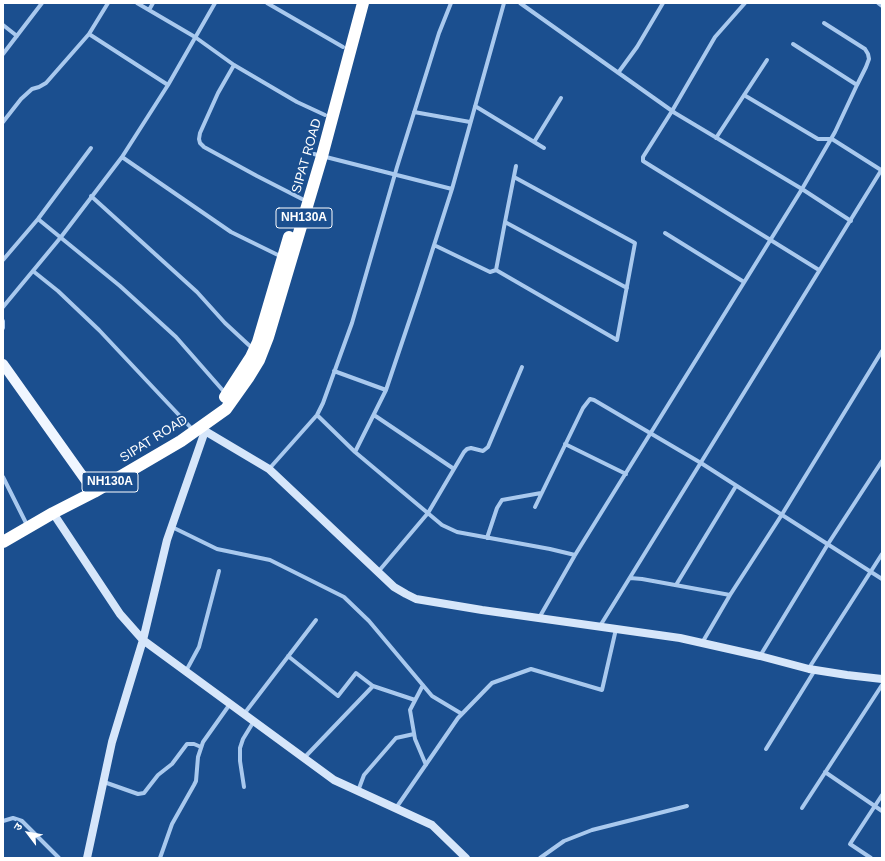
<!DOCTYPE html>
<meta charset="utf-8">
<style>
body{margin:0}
#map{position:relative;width:885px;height:861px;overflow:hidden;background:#1b4f8f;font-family:Arial,"Noto Sans Devanagari",sans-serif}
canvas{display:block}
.frame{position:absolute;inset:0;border:4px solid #fff;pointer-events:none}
.north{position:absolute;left:8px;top:813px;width:40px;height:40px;-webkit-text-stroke:3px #1b4f8f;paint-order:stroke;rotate:302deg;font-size:11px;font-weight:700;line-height:16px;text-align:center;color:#fff}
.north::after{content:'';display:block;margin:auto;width:14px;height:18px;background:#fff;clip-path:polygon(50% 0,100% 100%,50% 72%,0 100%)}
</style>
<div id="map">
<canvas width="885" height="861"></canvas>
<div class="frame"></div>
<div class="north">उ</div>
</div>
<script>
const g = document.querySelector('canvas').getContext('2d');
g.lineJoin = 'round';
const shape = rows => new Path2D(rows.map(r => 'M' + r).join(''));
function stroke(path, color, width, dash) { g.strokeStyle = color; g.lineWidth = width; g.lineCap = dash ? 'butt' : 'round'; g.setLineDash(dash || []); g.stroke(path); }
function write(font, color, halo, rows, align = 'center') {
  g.font = font + ' Arial,sans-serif'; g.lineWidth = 3.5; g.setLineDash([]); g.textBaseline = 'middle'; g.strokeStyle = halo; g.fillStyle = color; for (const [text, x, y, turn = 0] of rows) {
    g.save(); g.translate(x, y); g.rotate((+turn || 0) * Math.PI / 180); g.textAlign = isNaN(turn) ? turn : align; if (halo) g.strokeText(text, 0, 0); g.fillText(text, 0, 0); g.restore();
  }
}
stroke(shape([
 [137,3,195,37,234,65,297,102,325,115],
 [267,3,343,47],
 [520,3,675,113,802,189,851,221],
 [745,3,715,37,672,111,643,157,643,161,819,270],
 [878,3,882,6],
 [149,10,153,3],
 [3,25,17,36],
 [89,34,168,85],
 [793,44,857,85],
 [3,54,42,3],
 [234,65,218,93,200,133,199,139,200,143,204,147,257,176,302,199],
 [618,73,637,47,663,3],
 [744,95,818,139,832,139,881,170],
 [475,106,544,148],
 [414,112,470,122],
 [3,122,21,99,32,89,39,87,46,83,89,34,108,3],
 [716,138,767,60],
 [534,142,561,98],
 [314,154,452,189],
 [122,157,231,232,282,257],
 [514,177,635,243,617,340,496,270,505,222,516,166],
 [91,196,197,292,225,323,252,348],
 [38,219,120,286,176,337,226,394],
 [505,222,627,288],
 [665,233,744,282],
 [434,245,490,272,496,270],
 [3,260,38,219,91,148],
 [33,271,58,291,99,330,194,431],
 [3,307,61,237,122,157,168,85,215,3],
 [3,321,3,328],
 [334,371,386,390],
 [317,415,355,452,442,525,457,532,550,549,575,555],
 [374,415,454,469],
 [565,444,626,474],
 [355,452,386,390,419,292,452,189,504,3],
 [269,469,317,415,323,403,352,323,397,167,439,33,451,3],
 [3,477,28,527],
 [535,507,583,408,590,399,594,400,701,463,882,579],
 [172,527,217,549,270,560,344,597,369,621,432,696,462,714],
 [487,538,497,508,502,500,541,493],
 [378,572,428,513,464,452,467,449,471,448,483,451,488,447,522,367],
 [630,578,642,579,730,595],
 [676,585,736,486],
 [539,618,575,555,802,189,835,132,857,85,866,67,869,59,868,54,865,49,824,23],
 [600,626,882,169],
 [702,643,730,595,781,516,882,351],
 [288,656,338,696,356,673,373,686],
 [760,656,828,544,882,461],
 [809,668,882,554],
 [186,671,199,647,219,571],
 [423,685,410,710,415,739,426,765],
 [244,714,316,620],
 [766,749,815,670],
 [304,758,373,686,415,700],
 [825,772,882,811],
 [104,782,138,794,144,793,158,775,172,764,187,744,194,744,201,747],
 [244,787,240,761,240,748,243,739,254,721],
 [358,791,364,775,396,738,414,734],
 [396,808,458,718,492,683,531,669,602,690,616,629],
 [802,808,882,685],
 [3,821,13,818,22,821,59,858],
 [160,858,172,824,194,785,196,781,198,757,203,742,230,704],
 [540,858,564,841,592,830,687,806],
 [871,858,850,844,882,795]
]), '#a9c9ee', 4);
stroke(shape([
 [200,428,269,469,394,587,406,594,416,599,482,610,680,638,760,656,809,669,847,675,882,679],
 [53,513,120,614,143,640,334,780,432,825,466,858],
 [87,858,112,742,143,640,167,540,205,431]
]), '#d6e6fa', 8);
stroke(shape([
 [3,364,94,492]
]), '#f0f6ff', 10);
stroke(shape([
 [225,397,251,357,258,342,289,237],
 [3,542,53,513,94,492,181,441,226,409,248,378,259,360,268,337,322,156,363,3]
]), '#fff', 12);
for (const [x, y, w] of [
 [304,218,56],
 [110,482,56]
]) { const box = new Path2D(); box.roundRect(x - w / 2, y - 10, w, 20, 3); g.fillStyle = '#1b4f8f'; g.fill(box); stroke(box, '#fff', 1); }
write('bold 12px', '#fff', null, [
 ["NH130A",304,218],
 ["NH130A",110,482]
]);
write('13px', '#fff', '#1b4f8f', [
 ["SIPAT ROAD",307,156,-74],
 ["SIPAT ROAD",154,439,-32]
]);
</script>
